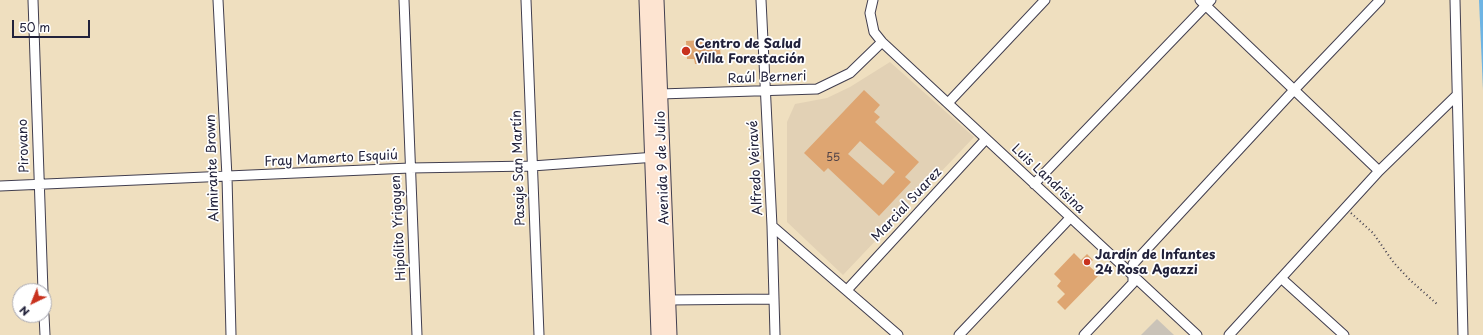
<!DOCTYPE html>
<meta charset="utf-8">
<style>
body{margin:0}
#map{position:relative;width:1483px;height:335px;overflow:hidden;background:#efdfbf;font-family:"Playpen Sans",sans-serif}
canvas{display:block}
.north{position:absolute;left:12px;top:283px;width:40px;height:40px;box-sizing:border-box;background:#fff;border:1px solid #a7a7b1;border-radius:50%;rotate:223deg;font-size:11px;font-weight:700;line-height:16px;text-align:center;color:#22223b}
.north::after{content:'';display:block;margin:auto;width:14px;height:18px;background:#c8321e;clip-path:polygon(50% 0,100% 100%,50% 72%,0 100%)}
.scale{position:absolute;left:12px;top:20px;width:78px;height:18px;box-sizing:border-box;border:2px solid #22223b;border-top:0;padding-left:5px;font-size:12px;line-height:14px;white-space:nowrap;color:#22223b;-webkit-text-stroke:3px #fff;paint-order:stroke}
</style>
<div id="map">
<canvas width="1483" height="335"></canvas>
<div class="north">N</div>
<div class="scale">50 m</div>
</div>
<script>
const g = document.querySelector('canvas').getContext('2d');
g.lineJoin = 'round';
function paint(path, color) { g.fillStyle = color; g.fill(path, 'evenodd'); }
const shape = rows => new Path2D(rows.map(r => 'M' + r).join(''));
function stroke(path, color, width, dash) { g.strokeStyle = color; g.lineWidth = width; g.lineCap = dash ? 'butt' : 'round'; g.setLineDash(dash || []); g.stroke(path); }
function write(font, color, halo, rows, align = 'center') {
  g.font = font + ' "Playpen Sans",sans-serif'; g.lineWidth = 3.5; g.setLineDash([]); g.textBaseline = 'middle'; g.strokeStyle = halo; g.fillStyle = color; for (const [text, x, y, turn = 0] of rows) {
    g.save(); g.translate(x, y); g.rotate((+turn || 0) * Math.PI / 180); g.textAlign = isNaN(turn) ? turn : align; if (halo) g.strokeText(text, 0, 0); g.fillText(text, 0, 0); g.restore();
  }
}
paint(shape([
 [890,62,974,137,843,275,787,222,787,122,795,104,827,98,850,87]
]), '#e2d1b5');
paint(shape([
 [1157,319,1174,335,1141,335]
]), '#cac3b8');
paint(shape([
 [1479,0,1483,0,1483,90]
]), '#6db4e4');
paint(shape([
 [719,39,721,58,712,59,712,63,695,64,694,59,687,59,686,41],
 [864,90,880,105,874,112,880,117,875,122,919,162,905,177,911,182,879,216,828,168,824,172,804,153],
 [860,141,895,172,883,185,848,154],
 [1074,253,1081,260,1087,254,1093,260,1088,265,1099,275,1065,310,1057,302,1065,294,1057,286,1061,281,1054,274]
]), '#dea571');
const street = shape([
 [33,0,43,291],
 [218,0,227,177,231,335],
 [404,0,417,335],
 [526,0,539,335],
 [761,0,772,226,775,335],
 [873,0,870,13,874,32,882,42,1197,335],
 [1200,0,1379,171],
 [1455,0,1463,335],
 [660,94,817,89,850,73,882,42],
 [948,103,1045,0],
 [1034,184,1211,0],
 [0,186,410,168,532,166,656,157],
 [772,226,898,335],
 [1281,278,1344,335],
 [847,290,986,139],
 [668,300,774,299],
 [44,315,45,335],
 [959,335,1070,218],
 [1084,335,1133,283,1133,264,1294,90,1380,0],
 [1229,335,1379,171,1457,95]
]);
const secondary = shape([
 [646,0,658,335],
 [657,0,670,335]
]);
stroke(street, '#413e4f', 11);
stroke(secondary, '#413e4f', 15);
stroke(shape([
 [1351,213,1373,233,1394,263,1410,280,1437,304]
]), '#413e4f', 2, [1, 3]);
stroke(street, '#fff', 9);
stroke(secondary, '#fde4d1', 13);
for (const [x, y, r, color] of [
 [686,51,5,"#c8321e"],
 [1087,262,4,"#c8321e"]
]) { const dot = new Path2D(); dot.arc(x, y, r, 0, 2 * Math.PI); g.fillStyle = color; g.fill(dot); stroke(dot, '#fff', 1.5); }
write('11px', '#514348', null, [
 ["55",833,158]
]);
write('bold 13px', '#22223b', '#fff', [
 ["Centro de Salud",695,44],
 ["Villa Forestación",695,59],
 ["Jardín de Infantes",1095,255],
 ["24 Rosa Agazzi",1095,270]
], 'left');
write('13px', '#22223b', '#fff', [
 ["Raúl Berneri",767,78,-2],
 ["Pirovano",24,146,-92],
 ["Fray Mamerto Esquiú",331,159,-3],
 ["Almirante Brown",213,168,-92],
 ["Pasaje San Martín",519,168,-92],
 ["Avenida 9 de Julio",663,168,-92],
 ["Alfredo Veiravé",756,168,-93],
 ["Luis Landrisina",1048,179,43],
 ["Marcial Suarez",907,205,-47],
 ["Hipólito Yrigoyen",399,228,-93]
]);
</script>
